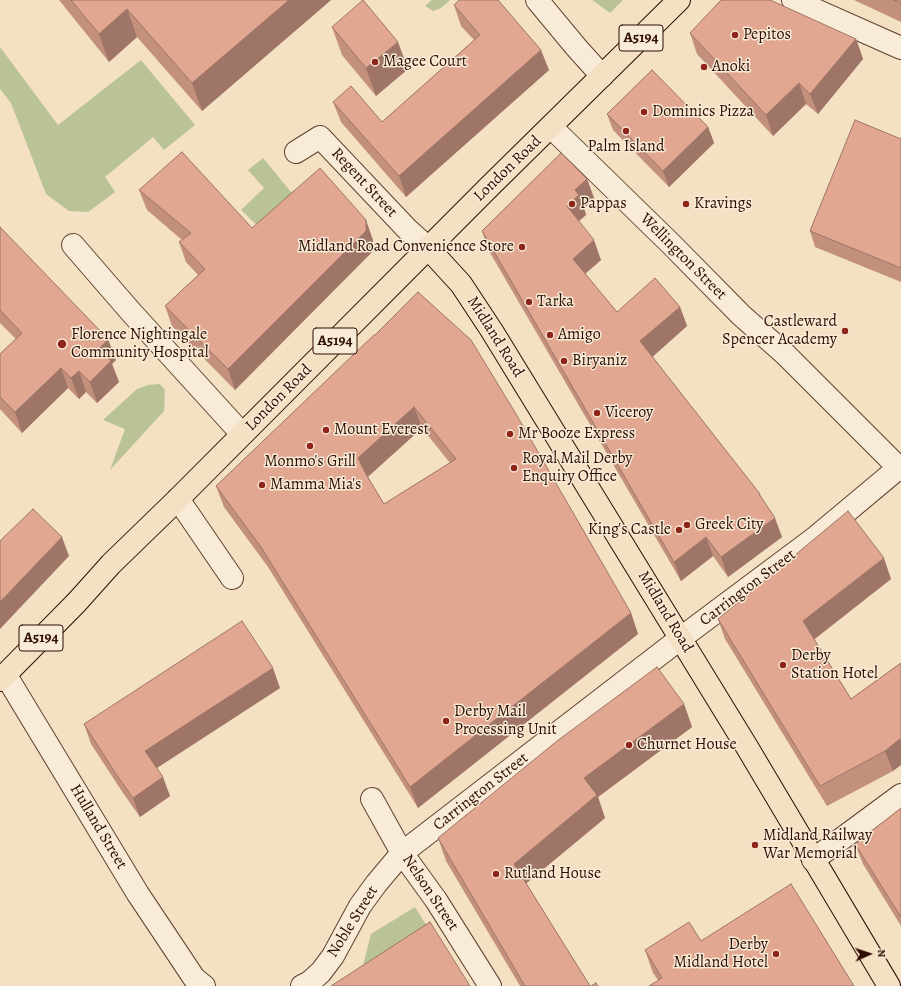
<!DOCTYPE html>
<style>
body{margin:0}
#map{position:relative;width:901px;height:986px;overflow:hidden;background:#f4e0c2;font-family:Alegreya,serif}
canvas{display:block}
.north{position:absolute;left:849px;top:934px;width:40px;height:40px;-webkit-text-stroke:3px #f8ebd7;paint-order:stroke;rotate:87deg;font-size:11px;font-weight:700;line-height:16px;text-align:center;color:#2d0d00}
.north::after{content:'';display:block;margin:auto;width:14px;height:18px;background:#2d0d00;clip-path:polygon(50% 0,100% 100%,50% 72%,0 100%)}
</style>
<div id="map">
<canvas width="901" height="986"></canvas>
<div class="north">N</div>
</div>
<script>
const g = document.querySelector('canvas').getContext('2d');
g.lineJoin = 'round';
function paint(path, color) { g.fillStyle = color; g.fill(path, 'evenodd'); }
const shape = rows => new Path2D(rows.map(r => 'M' + r).join(''));
function stroke(path, color, width, dash) { g.strokeStyle = color; g.lineWidth = width; g.lineCap = dash ? 'butt' : 'round'; g.setLineDash(dash || []); g.stroke(path); }
function write(font, color, halo, rows, align = 'center') {
  g.font = font + ' Alegreya,serif'; g.lineWidth = 3; g.setLineDash([]); g.textBaseline = 'middle'; g.strokeStyle = halo; g.fillStyle = color; for (const [text, x, y, turn = 0] of rows) {
    g.save(); g.translate(x, y); g.rotate((+turn || 0) * Math.PI / 180); g.textAlign = isNaN(turn) ? turn : align; if (halo) g.strokeText(text, 0, 0); g.fillText(text, 0, 0); g.restore();
  }
}
paint(shape([
 [432,0,450,0,441,8,433,11,425,6],
 [592,0,623,0,610,13],
 [0,47,58,125,141,60,195,125,164,150,153,137,105,177,115,192,88,212,69,211,46,194,11,103,0,89],
 [263,158,291,192,304,186,269,237,241,210,264,188,248,170],
 [160,384,165,390,164,411,110,470,125,429,103,420,137,389,148,385],
 [415,907,437,942,358,986,371,934]
]), '#b9c395');
const minor = shape([
 [537,0,576,47,602,76],
 [793,0,901,48],
 [551,127,671,244,741,315,785,354,901,470],
 [296,152,320,137,408,230,428,248],
 [73,245,131,312,242,434],
 [178,499,232,578],
 [5,674,138,894,194,978,204,986],
 [372,799,402,853,436,900,490,986],
 [813,860,901,795],
 [302,986,310,982,321,972,333,956,360,906,376,884,402,853,681,638,816,537,901,466]
]);
const major = shape([
 [428,248,461,284,492,331,747,747,889,986],
 [0,680,77,602,111,564,178,499,490,186,679,0]
]);
stroke(minor, '#5f4230', 24);
stroke(major, '#2d0d00', 24);
stroke(minor, '#f8ebd7', 22);
stroke(major, '#f4e0c2', 22);
paint(shape([
 [59,0,331,0,202,111,137,37,109,62],
 [854,0,901,0,901,22],
 [454,5,549,70,406,197,341,122,333,102,382,122,474,40,461,26],
 [332,27,408,69,376,96,342,55],
 [690,33,856,39,863,59,818,114,806,104,773,136,697,54],
 [607,114,708,127,714,143,669,187,613,130],
 [901,139,901,282,815,247,810,231],
 [587,179,594,198,584,208,586,215,579,221,601,260,585,274,617,312,680,307,687,326,652,356,760,494,761,497,782,537,728,577,713,556,681,581,489,251,482,231],
 [139,190,252,228,373,240,373,251,235,390,172,326,165,306,198,275,186,262,179,242,182,240,147,210],
 [0,227,116,360,112,364,119,382,97,403,86,392,79,399,68,388,22,433,0,409,0,354,16,339,0,323],
 [375,335,631,613,638,634,418,808,268,567,224,507,216,486],
 [422,428,450,463,384,504,368,477],
 [891,579,814,639,851,699,901,663,893,771,827,806,725,639,718,619],
 [280,688,157,768,170,796,140,817,123,793,91,744,84,724],
 [684,704,692,727,598,797,605,818,526,883,590,986,520,986,446,861,438,838],
 [901,808,901,926,863,864,855,844],
 [701,941,854,986,658,980,653,973,645,950]
]), '#c2907d');
paint(shape([
 [289,0,331,0,202,111,192,83],
 [127,9,137,37,109,62,99,34],
 [856,39,863,59,818,114,810,94],
 [398,42,408,69,376,96,366,68],
 [541,50,549,70,406,197,399,176],
 [799,83,806,104,773,136,766,115],
 [708,127,714,143,669,187,663,171],
 [587,179,594,198,584,208,586,215,574,225,567,206,575,190],
 [366,220,373,240,373,251,235,390,228,369],
 [594,240,601,260,580,278,573,259],
 [680,307,687,326,648,361,640,341],
 [108,339,116,360,112,364,119,382,97,403,90,382,99,349],
 [61,368,68,388,22,433,15,412],
 [79,371,86,392,79,399,71,378],
 [414,407,422,428,365,479,358,458],
 [775,518,782,537,728,577,721,557],
 [62,537,69,556,0,629,0,602],
 [706,537,713,556,681,581,674,562],
 [884,558,891,579,811,642,803,621],
 [631,613,638,634,418,808,410,787],
 [273,668,280,688,152,771,145,751],
 [684,704,692,727,598,797,605,818,522,887,514,864,584,778],
 [901,738,901,765,893,771,885,751],
 [163,777,170,796,140,817,133,798]
]), '#9e7566');
const building = shape([
 [71,0,289,0,192,83,127,9,99,34,71,0],
 [363,0,398,42,366,68,332,27,363,0],
 [459,0,498,0,541,50,399,176,333,102,351,86,382,122,480,35,454,5,459,0],
 [721,0,770,0,856,39,810,94,799,83,766,115,690,33,721,0],
 [894,0,901,0,901,3,894,0],
 [652,70,708,127,663,171,607,114,652,70],
 [855,120,901,139,901,268,810,231,855,120],
 [182,152,252,228,320,168,366,220,366,231,228,369,165,306,205,269,179,242,191,233,139,190,182,152],
 [561,153,587,179,575,190,579,195,567,206,594,240,573,259,617,312,655,278,680,307,640,341,760,494,759,494,775,518,721,557,706,537,674,562,482,231,561,153],
 [0,227,108,339,99,349,111,361,90,382,79,371,71,378,61,368,15,412,0,397,0,354,22,333,0,310,0,227],
 [418,292,471,340,516,414,631,613,410,787,261,547,216,486,374,335,375,335,418,292],
 [414,407,456,459,384,504,367,476,358,458,414,407],
 [33,509,62,537,0,602,0,541,33,509],
 [848,511,884,558,803,621,851,699,901,663,901,738,885,751,820,786,718,619,848,511],
 [242,621,273,668,145,751,163,777,133,798,116,774,84,724,242,621],
 [657,667,684,704,584,778,597,795,514,864,590,986,525,986,438,838,557,741,657,667],
 [901,808,901,917,855,844,901,808],
 [791,884,854,986,649,986,662,978,645,950,689,922,701,941,791,884],
 [430,922,470,986,331,986,430,922],
 [596,983,598,986,591,986,596,983]
]);
paint(building, '#e1a791');
stroke(building, '#9e7566', 1);
for (const [x, y, r, color] of [
 [735,35,4,"#8f2418"],
 [375,62,4,"#8f2418"],
 [704,67,4,"#8f2418"],
 [644,112,4,"#8f2418"],
 [626,131,4,"#8f2418"],
 [572,204,4,"#8f2418"],
 [686,204,4,"#8f2418"],
 [522,247,4,"#8f2418"],
 [529,302,4,"#8f2418"],
 [845,331,4,"#8f2418"],
 [550,335,4,"#8f2418"],
 [62,344,5,"#8f2418"],
 [564,361,4,"#8f2418"],
 [597,413,4,"#8f2418"],
 [326,430,4,"#8f2418"],
 [510,434,4,"#8f2418"],
 [310,446,4,"#8f2418"],
 [514,468,4,"#8f2418"],
 [262,485,4,"#8f2418"],
 [687,525,4,"#8f2418"],
 [679,530,4,"#8f2418"],
 [783,665,4,"#8f2418"],
 [446,721,4,"#8f2418"],
 [629,745,4,"#8f2418"],
 [755,845,4,"#8f2418"],
 [496,874,4,"#8f2418"],
 [776,954,4,"#8f2418"]
]) { const dot = new Path2D(); dot.arc(x, y, r, 0, 2 * Math.PI); g.fillStyle = color; g.fill(dot); stroke(dot, '#f8ebd7', 1.5); }
for (const [x, y, w] of [
 [641,38,44],
 [335,341,44],
 [41,638,44]
]) { const box = new Path2D(); box.roundRect(x - w / 2, y - 13, w, 26, 3); g.fillStyle = '#f8ebd7'; g.fill(box); stroke(box, '#2d0d00', 1); }
write('bold 15px', '#2d0d00', null, [
 ["A5194",641,38],
 ["A5194",335,341],
 ["A5194",41,638]
]);
write('16px', '#2d0d00', '#f8ebd7', [
 ["Pepitos",743,35],
 ["Magee Court",383,62],
 ["Anoki",712,67],
 ["Dominics Pizza",652,112],
 ["Palm Island",626,147,"center"],
 ["Pappas",580,204],
 ["Kravings",694,204],
 ["Midland Road Convenience Store",514,247,"right"],
 ["Tarka",537,302],
 ["Castleward",837,322,"right"],
 ["Spencer Academy",837,340,"right"],
 ["Florence Nightingale",71,335],
 ["Community Hospital",71,353],
 ["Amigo",558,335],
 ["Biryaniz",572,361],
 ["Viceroy",605,413],
 ["Mount Everest",334,430],
 ["Mr Booze Express",518,434],
 ["Royal Mail Derby",522,459],
 ["Enquiry Office",522,477],
 ["Monmo's Grill",310,462,"center"],
 ["Mamma Mia's",270,485],
 ["Greek City",695,525],
 ["King's Castle",671,530,"right"],
 ["Derby",791,656],
 ["Station Hotel",791,674],
 ["Derby Mail",454,712],
 ["Processing Unit",454,730],
 ["Churnet House",637,745],
 ["Midland Railway",763,836],
 ["War Memorial",763,854],
 ["Rutland House",504,874],
 ["Derby",768,945,"right"],
 ["Midland Hotel",768,963,"right"]
], 'left');
write('16px', '#2d0d00', '#f8ebd7', [
 ["London Road",508,169,-44],
 ["Regent Street",364,183,47],
 ["Wellington Street",683,257,45],
 ["Midland Road",495,337,58],
 ["London Road",279,398,-45],
 ["Carrington Street",748,588,-37],
 ["Midland Road",665,612,59],
 ["Carrington Street",481,792,-38],
 ["Hulland Street",98,827,59],
 ["Nelson Street",430,893,56],
 ["Noble Street",353,922,-58]
]);
</script>
